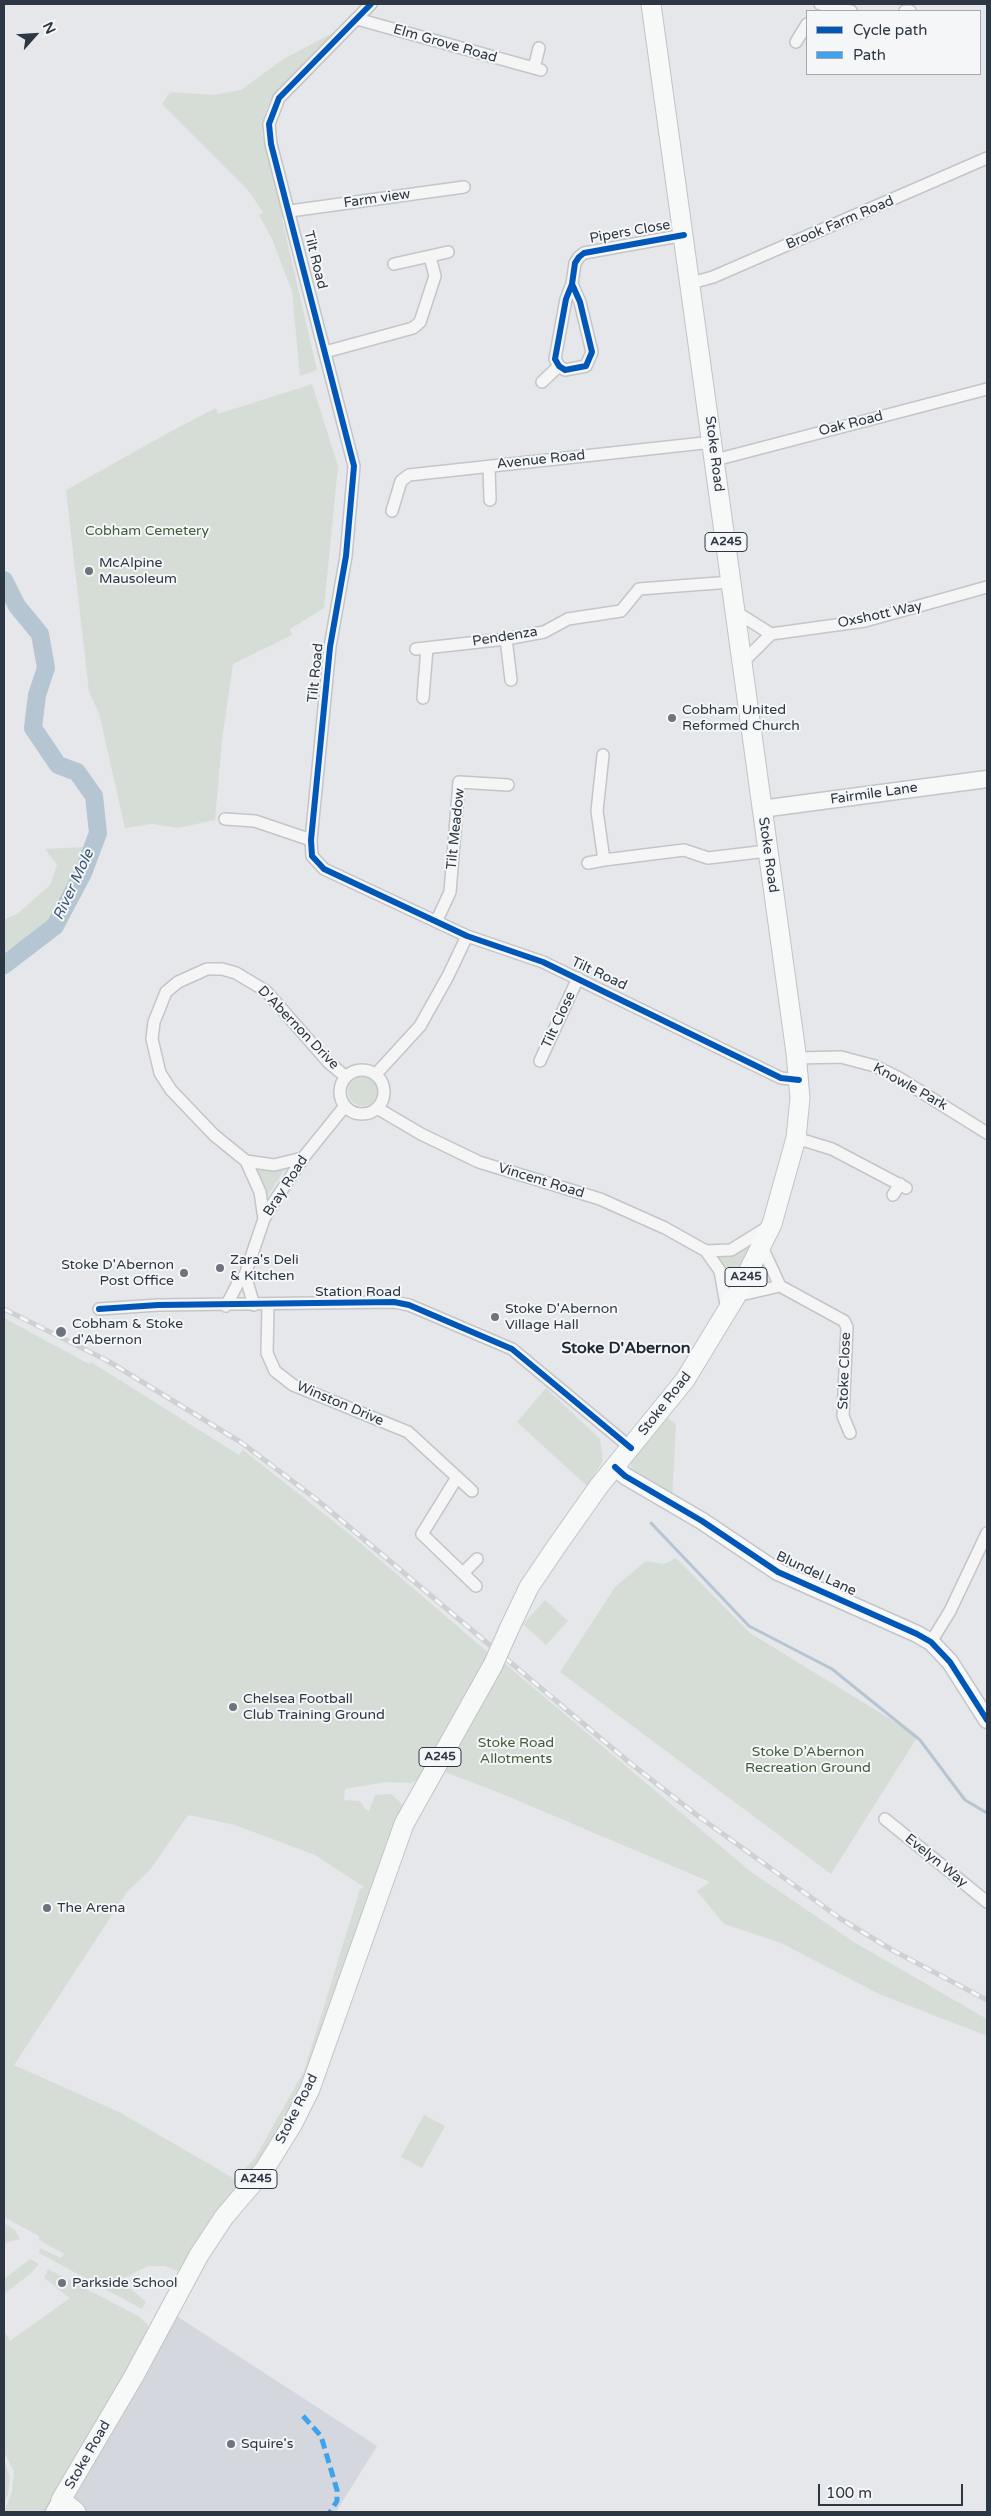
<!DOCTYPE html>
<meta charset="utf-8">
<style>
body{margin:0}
#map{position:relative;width:991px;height:2516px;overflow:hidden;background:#e5e7ea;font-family:"Varela Round",sans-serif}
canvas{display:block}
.frame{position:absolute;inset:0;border:5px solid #2d3643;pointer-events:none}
.legend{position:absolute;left:806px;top:10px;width:175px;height:65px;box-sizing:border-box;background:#f4f6f8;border:1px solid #a4a9b0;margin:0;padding:6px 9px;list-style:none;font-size:15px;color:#2d3643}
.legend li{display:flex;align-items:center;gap:10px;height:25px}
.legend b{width:25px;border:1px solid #a4a9b0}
.north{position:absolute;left:10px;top:10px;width:50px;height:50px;-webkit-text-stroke:4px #f4f6f8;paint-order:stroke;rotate:64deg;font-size:14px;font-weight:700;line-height:20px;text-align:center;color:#2d3643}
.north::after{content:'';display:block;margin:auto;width:18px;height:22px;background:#2d3643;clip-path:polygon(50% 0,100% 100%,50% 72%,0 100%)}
.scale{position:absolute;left:818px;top:2484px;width:145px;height:22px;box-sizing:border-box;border:2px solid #2d3643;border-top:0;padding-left:6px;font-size:15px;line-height:18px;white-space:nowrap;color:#2d3643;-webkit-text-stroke:4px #f4f6f8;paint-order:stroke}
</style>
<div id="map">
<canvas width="991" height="2516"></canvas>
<div class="frame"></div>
<ul class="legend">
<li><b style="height:6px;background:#0057b8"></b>Cycle path</li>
<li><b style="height:6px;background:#3ea3ec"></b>Path</li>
</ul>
<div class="north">N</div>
<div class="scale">100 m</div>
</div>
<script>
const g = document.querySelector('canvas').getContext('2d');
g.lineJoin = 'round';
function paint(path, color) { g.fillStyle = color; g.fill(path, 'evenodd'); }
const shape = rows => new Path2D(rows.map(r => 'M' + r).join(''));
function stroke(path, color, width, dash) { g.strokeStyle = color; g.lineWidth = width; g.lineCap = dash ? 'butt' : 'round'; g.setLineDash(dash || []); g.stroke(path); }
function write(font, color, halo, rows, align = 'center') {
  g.font = font + ' "Varela Round",sans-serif'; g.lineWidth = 4; g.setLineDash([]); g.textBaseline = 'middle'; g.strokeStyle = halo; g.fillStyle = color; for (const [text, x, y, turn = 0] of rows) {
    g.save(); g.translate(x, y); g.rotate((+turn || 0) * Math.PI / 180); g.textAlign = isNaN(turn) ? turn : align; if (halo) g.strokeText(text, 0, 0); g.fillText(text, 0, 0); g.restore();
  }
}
paint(shape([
 [175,2315,377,2446,336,2512,85,2512,69,2497]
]), '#d4d7dd');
paint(shape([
 [338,30,274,94,266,109,262,134,285,210,282,219,317,370,300,376,292,291,272,239,259,215,263,212,247,189,162,104,170,92,214,95,241,90,282,60],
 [312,384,338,466,324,608,290,629,292,635,233,664,222,740,215,820,178,828,153,824,125,828,99,713,89,692,66,490,177,428,216,408,218,414],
 [85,847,51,918,18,944,4,952,4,920,17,914,50,885,57,865,45,849],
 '348 1091a15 15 0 1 1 30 0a15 15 0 1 1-30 0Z',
 [287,1166,265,1200,252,1167],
 [759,1238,729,1297,714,1256,738,1252],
 [4,1318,89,1364,91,1362,239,1455,243,1450,352,1536,491,1655,420,1779,411,1783,386,1782,345,1789,344,1800,359,1801,363,1805,365,1809,369,1811,375,1795,391,1794,402,1804,402,1814,289,2125,182,2273,165,2266,148,2266,124,2278,118,2287,131,2289,146,2302,142,2309,39,2253,40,2248,61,2258,64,2254,39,2240,39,2236,4,2217],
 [188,1815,235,1825,315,1855,364,1887,360,1889,304,2071,255,2158,235,2179,119,2112,14,2065,127,1892,150,1870],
 [546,1388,600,1439,603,1461,587,1486,517,1422],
 [668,1418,676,1424,672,1501,631,1474,631,1462],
 [676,1558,750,1633,918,1736,831,1874,560,1672,615,1587,646,1561,664,1564],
 [545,1600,568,1621,546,1645,523,1624],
 [503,1662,751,1872,857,1944,987,2019,987,2036,879,1994,781,1943,724,1924,697,1891,710,1882,500,1793,440,1770],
 [424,2115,445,2126,422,2168,401,2157],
 [4,2223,15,2230,20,2239,4,2243],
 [30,2259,39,2264,30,2274,4,2294,4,2279],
 [48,2269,138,2316,147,2324,151,2335,46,2512,4,2512,12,2492,14,2471,4,2452,4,2330,10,2341,70,2298,44,2278],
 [4,2460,10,2477,8,2494,4,2504]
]), '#d6ddd6');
stroke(shape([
 [651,1523,749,1626,832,1669,920,1740,965,1800,987,1813]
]), '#b6c5d2', 3);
stroke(shape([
 [4,580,17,606,40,634,46,668,37,695,33,728,58,765,77,772,94,796,98,833,83,873,55,926,4,965]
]), '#b6c5d2', 18);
const street = shape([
 [371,4,279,98,269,124,271,144,354,466,346,556,330,647,311,840,312,856,324,869,467,936,543,962,781,1078,799,1080],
 [820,4,851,11],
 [905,11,910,11],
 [357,19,541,70],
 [796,42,807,24],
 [534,68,539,48],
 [290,211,464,187],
 [394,264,448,252],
 [691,283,713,277,987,158],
 [572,284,580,302,592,352,586,366,565,370,559,366,555,359,566,299,572,284,575,263,579,257,584,253,684,235],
 [325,352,413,328,420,322,435,276,430,257],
 [542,382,559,366],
 [715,460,987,389],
 [489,466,490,500],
 [392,511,401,481,409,475,713,442],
 [736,612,771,634],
 [506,639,511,680],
 [416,649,506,639,544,632,568,619,621,611,639,589,731,582],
 [743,662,771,634,865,621,987,587],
 [423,698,427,648],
 [603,755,597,811,604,860,684,850,708,858,767,851],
 [225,819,255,821,311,840],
 [588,863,604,860],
 [437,920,450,892,459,782,508,785],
 [796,1058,841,1057,875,1066,899,1078,987,1133],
 [540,1061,578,978],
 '340 1092a22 22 0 1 1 44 0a22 22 0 1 1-44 0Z',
 [376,1074,420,1026,448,976,467,936],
 [377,1108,421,1134,479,1162,600,1199,665,1228,706,1251,720,1271,727,1310],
 [796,1138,832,1149,906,1188],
 [246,1161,274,1165,303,1158],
 [893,1195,900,1184],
 [264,1219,260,1192,246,1161,214,1135,171,1090,160,1073,152,1039,154,1022,166,992,178,982,207,969,222,969,236,973,266,991,328,1062,346,1077],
 [762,1247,780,1286,844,1321,847,1327,843,1416,850,1433],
 [706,1251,731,1250,768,1227],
 [245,1275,254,1305],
 [736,1296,780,1286],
 [268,1305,267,1353,275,1371,293,1385,408,1432,472,1491],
 [226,1306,238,1283,245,1275,264,1219,272,1205,303,1158,345,1106],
 [99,1309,158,1305,394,1302,409,1305,512,1349,631,1448],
 [456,1479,422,1534,476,1586],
 [463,1573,477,1559],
 [931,1642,950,1611,987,1533],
 [885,1819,987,1902]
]);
const secondary = shape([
 [761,809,987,779],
 [615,1467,625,1476,702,1521,778,1572,917,1634,931,1642,950,1662,987,1720],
 [54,2512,61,2500]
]);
const primary = shape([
 [509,1629,529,1587,556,1547,599,1486,685,1380,736,1296,772,1224,796,1138,800,1098,796,1053,651,4],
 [76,2512,61,2500,134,2376,199,2255,224,2217,264,2170,292,2125,310,2089,404,1824,493,1665]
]);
stroke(street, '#c3c5c8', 14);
stroke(secondary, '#c3c5c8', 19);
stroke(primary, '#c2c4c7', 21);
stroke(street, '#f5f5f6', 11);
stroke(secondary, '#f7f8f8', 16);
stroke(primary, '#f7f8f8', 19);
const rail = shape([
 [4,1309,108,1361,242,1443,316,1499,630,1763,698,1816,841,1919,892,1950,987,2000]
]);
stroke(rail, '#ced0d2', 5);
stroke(rail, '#f4f6f8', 3, [9]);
const primaryBridge = shape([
 [493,1665,509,1629]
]);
stroke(primaryBridge, '#c2c4c7', 21, []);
stroke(primaryBridge, '#f7f8f8', 19);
stroke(shape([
 [303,2416,321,2436,337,2490,337,2501,330,2512]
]), '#3ea3ec', 5, [10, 5]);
stroke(shape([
 [371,4,279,98,269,124,271,144,354,466,346,556,330,647,311,840,312,856,324,869,467,936,543,962,781,1078,799,1080],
 [572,284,580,302,592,352,586,366,565,370,559,366,555,359,566,299,572,284,575,263,579,257,584,253,684,235],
 [99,1309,158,1305,394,1302,409,1305,512,1349,631,1448],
 [615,1467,625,1476,702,1521,778,1572,917,1634,931,1642,950,1662,987,1720]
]), '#0057b8', 6);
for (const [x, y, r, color] of [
 [89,571,5,"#6d747d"],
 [672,718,5,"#6d747d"],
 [220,1268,5,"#6d747d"],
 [184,1273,5,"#6d747d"],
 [495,1317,5,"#6d747d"],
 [61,1332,6,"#6d747d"],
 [233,1707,5,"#6d747d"],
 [47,1908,5,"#6d747d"],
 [62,2283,5,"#6d747d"],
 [231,2444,5,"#6d747d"]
]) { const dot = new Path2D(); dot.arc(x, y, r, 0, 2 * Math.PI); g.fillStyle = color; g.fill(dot); stroke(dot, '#f4f6f8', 2); }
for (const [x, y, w] of [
 [726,542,42],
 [746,1277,42],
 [440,1757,42],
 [256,2179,42]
]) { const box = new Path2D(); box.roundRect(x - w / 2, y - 9.5, w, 19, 4); g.fillStyle = '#f4f6f8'; g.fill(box); stroke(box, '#2d3643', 1); }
write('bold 12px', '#2d3643', null, [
 ["A245",726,542],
 ["A245",746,1277],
 ["A245",440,1757],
 ["A245",256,2179]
]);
write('14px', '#2d3643', '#f4f6f8', [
 ["Elm Grove Road",445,44,16],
 ["Farm view",377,199,-8],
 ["Brook Farm Road",840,223,-23],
 ["Pipers Close",630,232,-10],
 ["Tilt Road",315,260,76],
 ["Oak Road",851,424,-14],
 ["Stoke Road",714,454,83],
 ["Avenue Road",541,460,-6],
 ["Oxshott Way",880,615,-12],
 ["Pendenza",505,637,-9],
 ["Tilt Road",316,673,-84],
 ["Fairmile Lane",874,794,-8],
 ["Tilt Meadow",456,829,-84],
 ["Stoke Road",768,855,82],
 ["Tilt Road",599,974,25],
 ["Tilt Close",559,1020,-65],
 ["D'Abernon Drive",298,1028,46],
 ["Knowle Park",910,1087,29],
 ["Vincent Road",541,1181,17],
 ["Bray Road",286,1186,-57],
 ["Station Road",358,1292],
 ["Stoke Close",845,1371,-88],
 ["Winston Drive",340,1404,23],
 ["Stoke Road",665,1404,-52],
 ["Blundel Lane",816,1574,25],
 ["Evelyn Way",936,1861,39],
 ["Stoke Road",297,2109,-63],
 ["Stoke Road",88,2455,-60]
]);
write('14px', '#435d3b', '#f4f6f8', [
 ["Cobham Cemetery",147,531],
 ["Stoke Road",516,1743],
 ["Allotments",516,1759],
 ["Stoke D’Abernon",808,1752],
 ["Recreation Ground",808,1768]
]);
write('14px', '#2d3643', '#f4f6f8', [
 ["McAlpine",99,563],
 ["Mausoleum",99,579],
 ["Cobham United",682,710],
 ["Reformed Church",682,726],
 ["Zara's Deli",230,1260],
 ["& Kitchen",230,1276],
 ["Stoke D'Abernon",174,1265,"right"],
 ["Post Office",174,1281,"right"],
 ["Stoke D'Abernon",505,1309],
 ["Village Hall",505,1325],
 ["Cobham & Stoke",72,1324],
 ["d'Abernon",72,1340],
 ["Chelsea Football",243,1699],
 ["Club Training Ground",243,1715],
 ["The Arena",57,1908],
 ["Parkside School",72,2283],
 ["Squire's",241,2444]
], 'left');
write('italic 15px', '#395774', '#f4f6f8', [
 ["River Mole",74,885,-65]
]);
write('bold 16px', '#1f2734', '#f4f6f8', [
 ["Stoke D'Abernon",626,1349]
]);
</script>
